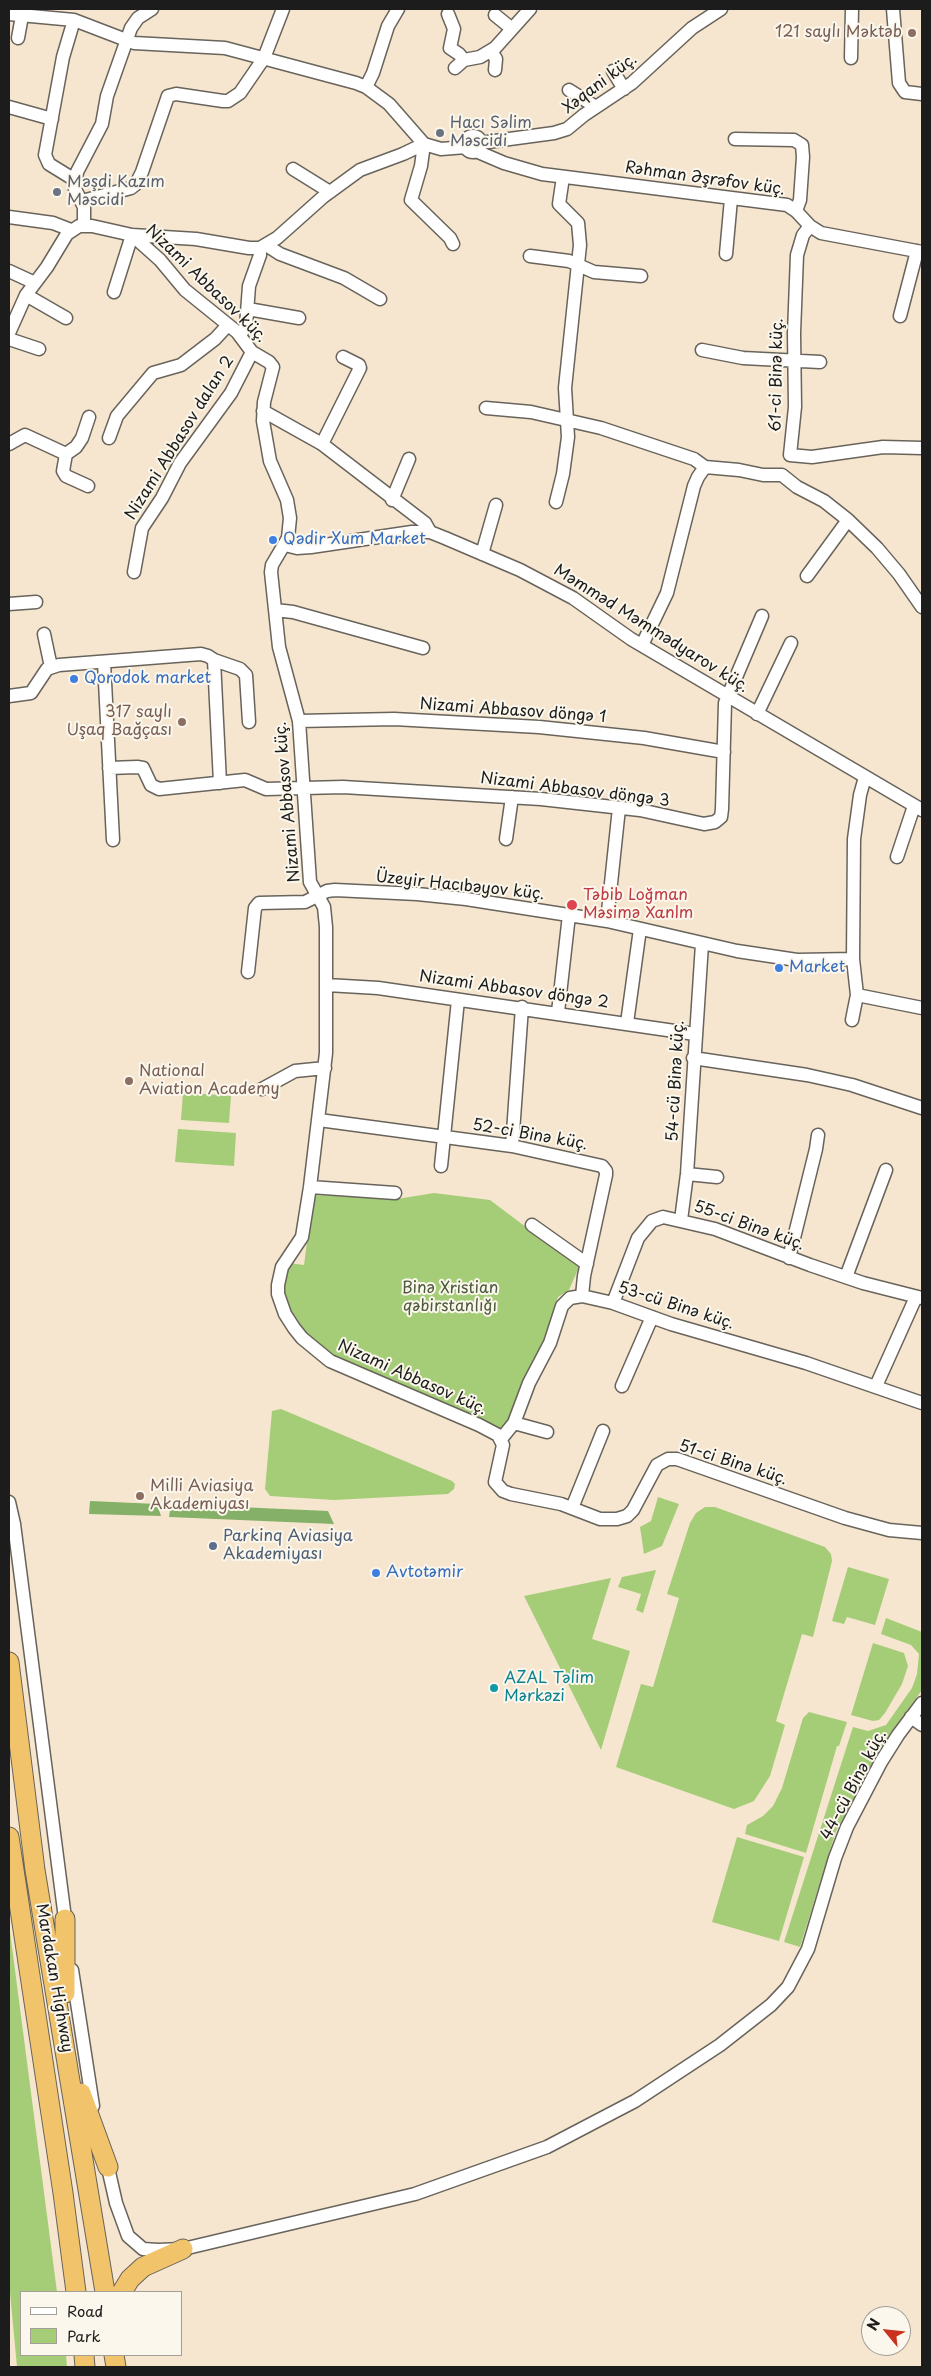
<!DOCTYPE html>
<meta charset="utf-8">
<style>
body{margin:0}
#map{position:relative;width:931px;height:2376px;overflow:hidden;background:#f6e6cf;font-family:"Playpen Sans",sans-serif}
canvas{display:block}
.frame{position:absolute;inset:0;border:10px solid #1c1c1c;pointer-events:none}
.legend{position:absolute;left:20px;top:2291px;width:162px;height:65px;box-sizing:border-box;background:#fbf7ec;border:1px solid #a29f99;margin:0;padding:6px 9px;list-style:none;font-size:15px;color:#1c1c1c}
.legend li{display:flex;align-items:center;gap:10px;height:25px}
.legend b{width:25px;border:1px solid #a29f99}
.north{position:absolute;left:861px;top:2306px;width:50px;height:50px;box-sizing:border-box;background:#fbf7ec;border:1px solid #a29f99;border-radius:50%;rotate:298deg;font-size:14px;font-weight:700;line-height:20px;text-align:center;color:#1c1c1c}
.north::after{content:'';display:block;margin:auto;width:18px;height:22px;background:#c8321e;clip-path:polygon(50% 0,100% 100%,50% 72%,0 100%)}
</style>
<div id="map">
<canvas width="931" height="2376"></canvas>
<div class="frame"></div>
<ul class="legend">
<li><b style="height:6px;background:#fff"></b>Road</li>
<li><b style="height:14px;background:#a5cd78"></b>Park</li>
</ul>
<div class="north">N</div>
</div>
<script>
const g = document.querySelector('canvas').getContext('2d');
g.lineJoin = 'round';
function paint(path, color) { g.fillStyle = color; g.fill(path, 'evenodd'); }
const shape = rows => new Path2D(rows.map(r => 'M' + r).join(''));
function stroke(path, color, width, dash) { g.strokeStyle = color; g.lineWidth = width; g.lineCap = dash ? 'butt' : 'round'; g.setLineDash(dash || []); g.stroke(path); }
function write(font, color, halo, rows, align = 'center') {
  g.font = font + ' "Playpen Sans",sans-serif'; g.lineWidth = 4; g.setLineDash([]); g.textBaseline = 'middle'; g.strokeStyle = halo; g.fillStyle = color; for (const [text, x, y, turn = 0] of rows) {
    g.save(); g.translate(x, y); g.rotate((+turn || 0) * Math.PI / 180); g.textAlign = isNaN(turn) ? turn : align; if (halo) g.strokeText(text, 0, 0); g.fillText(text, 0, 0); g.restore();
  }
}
paint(shape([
 [183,1092,231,1096,229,1123,181,1120],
 [178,1129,236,1133,234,1166,175,1162],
 [434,1193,490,1200,579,1267,569,1290,558,1297,539,1354,525,1376,507,1426,497,1429,347,1364,309,1337,294,1319,283,1293,289,1263,304,1265,313,1195,397,1199],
 [281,1409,452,1481,455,1484,454,1489,448,1494,334,1500,270,1496,265,1489,272,1411],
 [658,1497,679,1504,662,1546,644,1554,640,1527,651,1521],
 [705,1507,715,1507,825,1547,831,1554,832,1561,813,1637,802,1634,776,1721,785,1725,770,1776,754,1801,734,1809,616,1767,641,1684,653,1687,679,1598,667,1594,690,1523,696,1513],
 [848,1567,889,1579,875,1625,847,1617,844,1624,832,1621],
 [656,1570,643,1613,636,1610,641,1594,618,1587,622,1577],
 [611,1578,592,1639,630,1651,601,1750,524,1596],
 [886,1618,922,1632,922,1690,892,1732,836,1831,800,1947,784,1942,853,1727,868,1731,886,1725,912,1688,917,1674,919,1654,911,1645,881,1634],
 [873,1643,904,1653,908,1666,902,1684,885,1713,879,1720,873,1721,851,1715],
 [809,1712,847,1722,839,1746,837,1746,806,1853,745,1834,747,1825,763,1816,773,1806,782,1788,803,1718],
 [737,1837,804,1857,779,1941,712,1922],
 [9,1924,57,2292,21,2292,21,2355,66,2355,67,2367,17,2367,9,2282]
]), '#a5cd78');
paint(shape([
 [90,1501,157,1504,161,1516,89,1514],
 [171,1504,328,1511,334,1524,169,1517]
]), '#84b068');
const minor = shape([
 [893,9,899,83,905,92,922,94],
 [9,14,74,20,134,43,225,48,356,83,366,87,389,104,424,144,441,149,466,147],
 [448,14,454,29,450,48,459,54,464,60],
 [495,15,511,28],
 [74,20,63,57,45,155,49,164,75,180],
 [18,38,22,16],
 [491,51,496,59,495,70],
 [851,58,852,9],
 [455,68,464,60,480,57,495,48,530,9],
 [613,71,624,89],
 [366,87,373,73,388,26,398,9],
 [569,90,596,107],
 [9,107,52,119],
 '465 144a8 8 0 1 1 16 0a8 8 0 1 1-16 0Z',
 [735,139,794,140,802,145,803,157,800,200,796,211],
 [480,143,554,133,567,129,584,115,632,83,692,28,721,9],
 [424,144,421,166,411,200,450,238,453,244],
 [476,151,504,163,542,174,787,205,796,211,810,226,821,233,922,252],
 [293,169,330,192],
 [82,201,131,188,136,184,142,172,168,96,176,94,223,101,228,101,240,93,264,58,283,9],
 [9,217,53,223,71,230],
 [84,225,84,207,75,189,77,172,102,124,107,96,131,28,138,18,152,9],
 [810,226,803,235,797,255,794,333,795,407,790,455,812,457,883,447,922,448],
 [266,245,280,254,344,278,380,299],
 [726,254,731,199],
 [530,256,569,261,594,272,641,276],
 [9,271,35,283],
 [114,292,132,235,196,239,249,248,260,248,277,238,323,197,360,170,403,154,424,144],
 [26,295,66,318],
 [248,309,299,318],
 [900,316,917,251],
 [9,333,26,295,47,267,67,234,79,226,92,226,132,235,160,260,185,290,237,332,252,352,269,362,273,367,264,402,263,421,270,461,287,500,290,518,288,538,272,565,271,572,279,647,299,721,310,882,324,907,326,927,326,1053,310,1187,302,1237,282,1267,278,1285,278,1294,285,1314,294,1328,302,1338,330,1361,479,1425,498,1435,503,1445,495,1482,503,1491,511,1494,561,1504,600,1519,617,1519,627,1516,633,1510,657,1465,668,1459,677,1459,845,1518,889,1530,922,1533],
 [240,335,246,326,249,286,260,255,260,248],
 [9,339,39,349],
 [702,350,743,358,820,362],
 [486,408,531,412,601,428,694,459,705,467],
 [263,411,322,444,425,523,430,532],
 [109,438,117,416,153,373,181,365,215,339,228,325],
 [9,444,25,435,66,454],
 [322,444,360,368,359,365,343,357],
 [88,486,66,476,63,471,66,454,76,447,82,438,89,417],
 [392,500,409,459],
 [556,502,563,474,568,437,565,388,580,245,578,223,559,204,563,177],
 [285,545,297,548,311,547,412,532,430,532,445,538,520,570,573,598,631,639,922,810],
 [482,554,496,505],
 [134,572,142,528,162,498,180,463,231,393,252,352],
 [807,576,848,520],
 [9,604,36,602],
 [275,610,293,612,423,648],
 [44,634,51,667],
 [642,645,667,593,694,486,698,477,705,467,739,470,763,475,782,475,797,487,824,501,848,520,877,548,899,574,922,607],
 [214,660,240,669,246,675,249,722],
 [104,662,113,840],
 [9,696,31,693,47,669,59,665,201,654,208,656,214,660,220,783],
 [757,714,791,643],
 [299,721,394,719,539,727,644,738,724,752],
 [109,768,137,767,143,768,151,785,159,789,245,780,266,789,343,787,541,799,640,810,704,824,715,822,721,817,722,809,725,703,762,616],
 [506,839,512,797],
 [897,857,914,806],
 [607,921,619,808],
 [853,959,854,839,860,795,865,777],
 [248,972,255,908,259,903,305,902,327,891,335,890,417,894,466,899,607,921,737,951,797,960,853,959,857,995,922,1008],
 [327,985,378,988,695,1034],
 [558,1012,569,915],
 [852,1020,857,995],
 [627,1023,640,929],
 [693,1058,807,1075,852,1085,922,1108],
 [262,1089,295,1071,325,1068],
 [319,1120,512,1146,602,1166,606,1171,606,1175,584,1276,582,1296],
 [512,1146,522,1007],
 [441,1166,458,1000],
 [687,1174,717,1177],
 [310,1187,395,1193],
 [681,1220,687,1174,702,944],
 [532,1225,587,1264],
 [789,1258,816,1149,818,1135],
 [846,1277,886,1170],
 [613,1303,638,1238,652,1221,663,1217,715,1229,810,1265,863,1283,922,1298],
 [622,1386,652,1317],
 [876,1386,916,1297],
 [514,1423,547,1432],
 [501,1439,514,1423,529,1383,550,1343,562,1306,570,1298,582,1296,613,1303,671,1324,806,1363,922,1403],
 [9,1502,14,1524,66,1926],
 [572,1508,603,1431],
 [911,1717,922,1725],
 [72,1970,93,2106],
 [106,2159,116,2203,128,2236,143,2249,158,2250,183,2249,415,2194,547,2147,635,2101,720,2045,771,2005,788,1987,808,1949,835,1858,847,1827,881,1762,898,1735,922,1703]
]);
const highway = shape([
 [9,1662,35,1870,105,2292],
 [9,1837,63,2193,76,2292],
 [65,1919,65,1993],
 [81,2093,108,2167],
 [122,2292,130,2279,143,2267,183,2249],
 [84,2355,85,2367],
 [114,2355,116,2367]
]);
stroke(minor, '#68635b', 15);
stroke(highway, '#68635b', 21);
stroke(minor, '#fff', 12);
stroke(highway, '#f1c36a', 19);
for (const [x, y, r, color] of [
 [912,33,5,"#8d6e63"],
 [440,133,5,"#6b7280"],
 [57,192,5,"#6b7280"],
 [273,540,5,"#3f7fe0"],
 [74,679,5,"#3f7fe0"],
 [182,722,5,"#8d6e63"],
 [572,905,6,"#e0444e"],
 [779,968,5,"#3f7fe0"],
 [129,1081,5,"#8d6e63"],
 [140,1496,5,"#8d6e63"],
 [213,1546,5,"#5c6f8a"],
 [376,1573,5,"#3f7fe0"],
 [494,1688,5,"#0f9aa8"]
]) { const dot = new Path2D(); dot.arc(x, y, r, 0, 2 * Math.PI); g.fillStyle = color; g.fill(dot); stroke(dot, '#fbf7ec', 2); }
write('16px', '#785e54', '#fbf7ec', [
 ["121 saylı Məktəb",902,33],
 ["317 saylı",172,713],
 ["Uşaq Bağçası",172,731],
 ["National",139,1072,"left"],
 ["Aviation Academy",139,1090,"left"],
 ["Milli Aviasiya",150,1487,"left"],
 ["Akademiyası",150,1505,"left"]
], 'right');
write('16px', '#1c1c1c', '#fbf7ec', [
 ["Xəqani küç.",600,84,-37],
 ["Rəhman Əşrəfov küç.",705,179,8],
 ["Nizami Abbasov küç.",206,284,44],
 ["61-ci Binə küç.",777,375,-89],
 ["Nizami Abbasov dalan 2",180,438,-58],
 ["Məmməd Məmmədyarov küç.",651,629,32],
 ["Nizami Abbasov döngə 1",513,711,4],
 ["Nizami Abbasov döngə 3",575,790,7],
 ["Nizami Abbasov küç.",288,802,-95],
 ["Üzeyir Hacıbəyov küç.",460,886,6],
 ["Nizami Abbasov döngə 2",514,990,8],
 ["54-cü Binə küç.",676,1081,-87],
 ["52-ci Binə küç.",530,1135,10],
 ["55-ci Binə küç.",749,1226,20],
 ["53-cü Binə küç.",676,1306,18],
 ["Nizami Abbasov küç.",412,1378,24],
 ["51-ci Binə küç.",733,1463,18],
 ["44-cü Binə küç.",854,1785,-62],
 ["Mardakan Highway",54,1978,80]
]);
write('16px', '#5b616d', '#fbf7ec', [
 ["Hacı Səlim",450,124],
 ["Məscidi",450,142],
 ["Məşdi Kazım",67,183],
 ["Məscidi",67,201]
], 'left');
write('16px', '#366cbe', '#fbf7ec', [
 ["Qədir Xum Market",283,540],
 ["Qorodok market",84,679],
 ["Market",789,968],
 ["Avtotəmir",386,1573]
], 'left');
write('16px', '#be3a42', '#fbf7ec', [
 ["Təbib Loğman",583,896],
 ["Məsimə Xanlm",583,914]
], 'left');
write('16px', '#4c5a3c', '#fbf7ec', [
 ["Binə Xristian",450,1289],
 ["qəbirstanlığı",450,1307]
]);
write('16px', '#4e5e75', '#fbf7ec', [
 ["Parkinq Aviasiya",223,1537],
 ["Akademiyası",223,1555]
], 'left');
write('16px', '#0d838f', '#fbf7ec', [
 ["AZAL Təlim",504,1679],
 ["Mərkəzi",504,1697]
], 'left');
</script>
